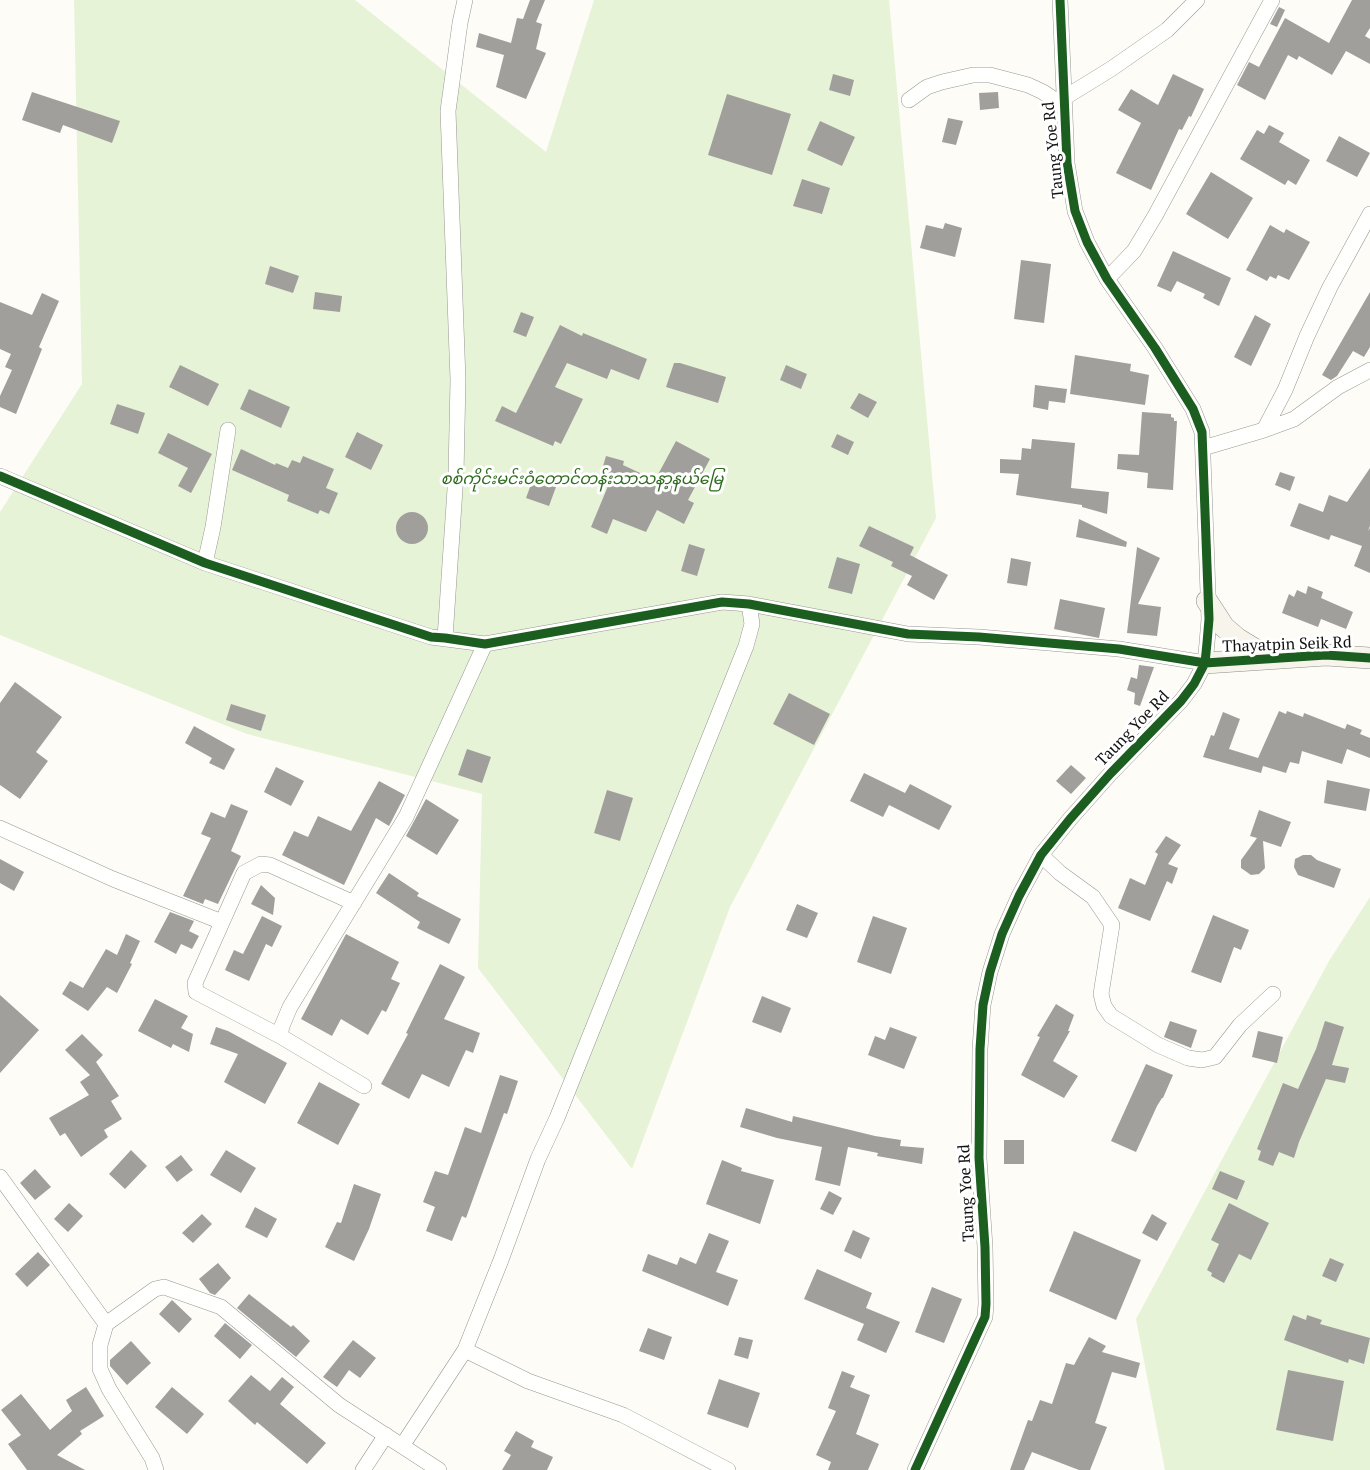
<!DOCTYPE html>
<meta charset="utf-8">
<style>
body{margin:0}
canvas{display:block;background:#fdfcf7}
</style>
<canvas width="1370" height="1470"></canvas>
<script>
const g = document.querySelector('canvas').getContext('2d');
g.lineJoin = 'round';
function paint(path, color) { g.fillStyle = color; g.fill(path, 'evenodd'); }
const shape = rows => new Path2D(rows.map(r => 'M' + r).join(''));
function stroke(path, color, width, dash) { g.strokeStyle = color; g.lineWidth = width; g.lineCap = dash ? 'butt' : 'round'; g.setLineDash(dash || []); g.stroke(path); }
function write(font, color, halo, rows, align = 'center') {
  g.font = font + ' "PT Serif","Noto Sans Myanmar",serif'; g.lineWidth = 6; g.setLineDash([]); g.textBaseline = 'middle'; g.strokeStyle = halo; g.fillStyle = color; for (const [text, x, y, turn = 0] of rows) {
    g.save(); g.translate(x, y); g.rotate((+turn || 0) * Math.PI / 180); g.textAlign = isNaN(turn) ? turn : align; if (halo) g.strokeText(text, 0, 0); g.fillText(text, 0, 0); g.restore();
  }
}
paint(shape([
 [74,0,355,0,546,152,594,0,889,0,936,518,730,907,632,1169,478,968,482,794,247,734,0,635,0,512,82,384],
 [1370,897,1370,1470,1165,1470,1136,1319,1329,961]
]), '#e7f3d7');
paint(shape([
 [530,0,545,0,536,22,542,24,536,49,546,53,526,99,496,87,504,55,476,47,479,33,511,43,517,18,523,19],
 [1352,0,1370,0,1370,28,1365,36,1370,39,1370,64,1346,51,1332,75,1299,56,1297,60,1288,55,1265,100,1237,85,1249,62,1259,67,1285,18,1329,43],
 [1279,7,1285,10,1277,27,1270,24],
 [833,74,854,80,850,96,829,90],
 [1173,74,1204,89,1191,117,1189,116,1182,130,1179,129,1151,190,1116,173,1141,123,1118,110,1131,89,1158,105],
 [32,92,120,121,112,143,63,125,60,133,22,120],
 [998,92,999,108,980,110,979,93],
 [727,94,791,114,772,175,708,155],
 [948,118,963,121,956,145,942,142],
 [820,121,855,137,842,166,807,150],
 [1269,125,1284,133,1279,142,1310,160,1296,185,1288,180,1285,185,1240,159,1257,130,1264,134],
 [1339,136,1370,153,1357,177,1326,161],
 [1211,172,1253,198,1228,239,1186,214],
 [802,179,830,188,822,214,793,206],
 [945,223,962,228,955,257,920,248,926,225,943,229],
 [1270,225,1284,233,1286,229,1310,242,1289,280,1278,275,1276,279,1270,276,1267,281,1246,270],
 [1173,251,1231,278,1219,306,1203,298,1205,294,1177,281,1171,292,1157,286],
 [1021,260,1051,264,1044,323,1014,319],
 [270,266,299,276,293,293,265,284],
 [315,292,342,296,340,312,313,309],
 [1370,292,1370,347,1364,357,1353,351,1337,376,1331,380,1322,375],
 [42,293,59,301,39,347,42,349,16,414,0,407,0,396,12,370,5,367,11,354,0,349,0,302,32,315],
 [521,312,534,317,526,337,513,332],
 [1255,315,1271,324,1251,366,1234,357],
 [560,325,582,336,583,333,647,359,639,380,611,369,607,379,567,363,555,387,583,399,561,444,555,441,553,446,495,421,502,406,516,413],
 [1075,355,1131,364,1130,371,1149,375,1145,405,1070,394],
 [674,363,680,363,726,377,718,403,666,387],
 [180,365,219,384,208,406,169,387],
 [786,365,807,374,801,389,780,380],
 [1035,385,1067,389,1065,403,1049,401,1048,410,1033,407],
 [249,389,290,407,281,428,240,409],
 [859,393,877,402,868,418,850,408],
 [117,404,145,413,138,434,110,424],
 [1142,412,1171,414,1171,417,1174,418,1174,421,1177,421,1173,490,1147,488,1148,473,1117,469,1118,454,1139,455],
 [357,432,383,445,371,470,345,457],
 [168,433,212,454,191,493,178,486,188,468,158,453],
 [837,434,854,442,848,455,831,447],
 [1032,439,1075,443,1071,488,1109,492,1107,514,1082,507,1082,505,1016,495,1019,474,1000,473,1000,459,1021,460,1022,448,1031,449],
 [676,441,710,459,688,500,694,503,684,524,657,510,646,532,613,519,607,534,591,527,608,486,598,483,606,456,624,461,623,465,655,480],
 [241,449,275,465,276,463,288,468,292,460,300,463,303,456,334,469,326,488,338,493,329,514,320,510,318,514,287,501,289,495,232,470],
 [1370,468,1370,526,1368,531,1370,528,1370,573,1354,566,1362,546,1331,535,1329,540,1290,526,1299,503,1323,512,1329,495,1347,502],
 [1280,472,1295,477,1290,491,1275,485],
 [533,479,556,487,549,506,526,498],
 '396 528a16 16 0 1 1 32 0a16 16 0 1 1-32 0Z',
 [1079,519,1127,542,1126,547,1076,537],
 [869,526,914,547,910,555,948,575,934,600,907,585,912,576,891,566,893,562,859,546],
 [689,544,705,549,697,576,681,571],
 [1137,547,1160,558,1138,604,1161,607,1157,636,1127,633],
 [837,557,860,564,852,594,828,588],
 [1011,558,1031,562,1027,586,1007,583],
 [1308,586,1323,592,1321,598,1353,612,1346,629,1321,619,1318,627,1282,613,1289,594,1294,597,1297,590,1306,594],
 [1060,599,1105,608,1099,638,1054,629],
 [1139,665,1154,667,1140,706,1134,704,1135,693,1127,690,1131,677,1137,679],
 [15,682,62,717,36,752,48,761,20,799,0,785,0,703],
 [789,693,830,714,814,745,773,724],
 [231,704,266,715,261,731,226,720],
 [1279,711,1286,714,1287,711,1303,717,1304,713,1345,729,1347,724,1362,730,1360,734,1370,738,1370,758,1347,749,1342,764,1302,751,1299,764,1290,762,1286,773,1263,766,1261,773,1203,757,1211,735,1214,736,1223,712,1240,719,1229,749,1258,758],
 [194,726,235,749,224,770,209,763,212,758,185,743],
 [467,749,491,757,482,783,458,775],
 [1071,765,1086,778,1071,794,1056,781],
 [276,767,304,781,291,806,264,792],
 [864,773,905,793,910,784,952,806,939,830,889,805,883,817,850,801],
 [1327,780,1370,789,1366,811,1324,803],
 [379,781,405,795,389,826,376,818,344,885,282,855,294,831,308,837,318,816,351,831],
 [607,790,633,798,620,841,594,833],
 [426,799,459,820,437,855,406,836],
 [231,804,248,811,231,851,241,856,218,904,205,899,203,904,183,896,211,838,201,834,211,812,225,818],
 [1259,810,1291,822,1281,847,1263,841,1265,868,1259,874,1251,875,1241,868,1241,860,1257,838,1250,836],
 [1166,836,1181,845,1168,864,1178,868,1172,884,1167,881,1150,921,1118,908,1130,878,1145,885,1158,854,1155,852],
 [1303,855,1311,855,1317,860,1341,869,1334,888,1298,875,1294,867,1295,859],
 [0,859,24,872,14,891,0,883],
 [389,873,419,893,417,896,461,919,449,944,417,928,420,922,376,893],
 [261,885,275,898,273,915,251,904],
 [797,904,818,913,807,938,786,930],
 [170,912,194,921,189,931,199,936,192,949,181,944,176,954,154,942],
 [1213,915,1249,930,1241,950,1234,947,1221,983,1191,972],
 [262,916,282,926,272,947,266,944,249,981,225,970,234,950,243,954],
 [873,916,907,928,891,974,857,962],
 [126,934,140,941,130,963,132,964,117,993,107,987,88,1011,62,994,70,981,83,988,106,949,117,955],
 [346,934,399,962,391,979,400,983,386,1012,382,1010,368,1035,341,1019,332,1036,301,1019],
 [440,964,465,977,444,1019,480,1033,473,1053,466,1050,449,1087,422,1074,409,1099,381,1084,408,1034,406,1033],
 [0,995,39,1030,0,1073],
 [762,996,791,1008,781,1033,752,1022],
 [155,999,188,1016,181,1028,193,1034,189,1052,173,1044,171,1048,138,1031],
 [1056,1004,1074,1015,1068,1031,1070,1031,1053,1061,1078,1076,1064,1098,1021,1075,1040,1037,1037,1036],
 [1170,1021,1197,1030,1191,1048,1164,1037],
 [1325,1021,1344,1027,1332,1065,1349,1068,1345,1083,1326,1079,1299,1142,1294,1158,1279,1152,1273,1166,1258,1160,1261,1151,1257,1149,1283,1083,1298,1089,1316,1049],
 [216,1027,228,1031,287,1063,265,1104,224,1082,238,1054,210,1044],
 [890,1027,917,1037,904,1069,868,1055,875,1036,885,1040],
 [1258,1031,1283,1037,1277,1063,1252,1057],
 [82,1034,103,1055,96,1062,119,1096,111,1101,122,1119,104,1130,108,1137,81,1157,65,1133,60,1136,49,1118,89,1095,80,1082,90,1075,65,1050],
 [1146,1064,1173,1075,1163,1098,1162,1098,1157,1106,1136,1152,1111,1141],
 [500,1075,518,1081,507,1114,504,1113,466,1218,462,1216,452,1241,426,1231,435,1207,423,1202,435,1171,448,1175,465,1127,481,1133],
 [319,1082,360,1104,338,1145,297,1123],
 [746,1108,792,1122,793,1116,875,1136,901,1140,900,1146,924,1148,922,1164,877,1156,878,1153,848,1147,840,1186,815,1180,822,1147,777,1138,740,1127],
 [1004,1140,1024,1140,1024,1164,1004,1164],
 [131,1150,147,1166,125,1189,109,1174],
 [226,1150,256,1168,241,1193,210,1175],
 [181,1155,193,1170,177,1182,165,1167],
 [722,1160,742,1168,741,1171,774,1180,760,1224,706,1204],
 [35,1169,51,1187,35,1200,20,1183],
 [1220,1171,1245,1181,1237,1200,1212,1189],
 [354,1184,381,1194,369,1229,354,1261,325,1247,337,1222,341,1223],
 [829,1191,842,1198,833,1215,820,1209],
 [69,1203,83,1216,68,1232,54,1219],
 [1229,1203,1269,1223,1251,1260,1239,1254,1224,1283,1211,1276,1212,1273,1207,1270,1219,1244,1211,1240],
 [255,1207,277,1219,267,1238,245,1227],
 [202,1214,212,1224,193,1243,182,1233],
 [1152,1214,1167,1223,1157,1241,1142,1233],
 [853,1230,870,1238,861,1259,844,1251],
 [1074,1231,1141,1260,1116,1320,1049,1291],
 [709,1233,729,1241,716,1272,738,1280,728,1306,642,1271,648,1254,677,1265,680,1257,696,1264],
 [38,1252,50,1265,27,1287,15,1274],
 [1330,1258,1344,1264,1336,1282,1322,1276],
 [218,1263,231,1278,215,1295,210,1293,199,1279],
 [817,1269,872,1293,866,1308,900,1322,886,1353,857,1340,864,1324,804,1299],
 [932,1287,962,1299,944,1343,915,1332],
 [249,1294,291,1327,293,1325,310,1341,296,1357,237,1308],
 [172,1300,192,1319,179,1333,159,1314],
 [1293,1315,1306,1320,1307,1315,1322,1320,1320,1324,1370,1338,1364,1364,1349,1359,1348,1363,1284,1340],
 [225,1323,252,1345,240,1359,214,1336],
 [648,1328,672,1337,664,1360,639,1351],
 [739,1337,753,1340,748,1359,734,1355],
 [1089,1337,1106,1346,1102,1352,1140,1363,1136,1378,1112,1372,1095,1423,1107,1427,1090,1470,1079,1470,1032,1452,1024,1470,1010,1470,1028,1420,1032,1421,1040,1400,1052,1404,1066,1363,1074,1365],
 [353,1340,376,1358,360,1378,349,1370,337,1387,323,1377],
 [131,1341,151,1363,127,1385,110,1366,110,1360],
 [1288,1370,1344,1381,1333,1441,1276,1430],
 [842,1371,855,1376,850,1387,870,1395,856,1434,879,1444,868,1470,828,1470,831,1462,816,1455,836,1411,828,1408],
 [251,1375,270,1391,282,1377,294,1387,280,1404,326,1443,307,1464,257,1422,255,1425,228,1401],
 [719,1379,760,1393,748,1428,707,1414],
 [86,1387,104,1416,80,1431,82,1434,57,1455,85,1470,27,1470,8,1444,21,1435,1,1410,21,1394,50,1430,72,1411,66,1400],
 [172,1387,204,1414,187,1434,155,1407],
 [516,1431,534,1441,531,1447,553,1457,547,1470,502,1470,511,1455,504,1451]
]), '#a19f9c');
const street = shape([
 [1064,98,1111,69,1167,30,1197,0],
 [909,100,927,87,942,82,973,75,990,75,1028,85,1043,92,1064,106],
 [1107,279,1134,251,1155,216,1272,0],
 [1264,430,1294,419,1338,387,1370,370],
 [1203,448,1264,430,1285,390,1307,336,1330,287,1370,214],
 [0,476,205,563,431,637,485,644,722,602,749,604,908,634,979,637,1119,649,1205,663],
 [205,563,213,527,228,430],
 [445,638,456,474,458,380,448,111,460,23,465,0],
 [0,828,113,879,222,922],
 [1041,855,1060,873,1093,897,1112,925,1101,994,1104,1006,1111,1016,1158,1045,1188,1058,1202,1060,1215,1057,1240,1025,1273,994],
 [280,1036,196,992,195,983,244,873,261,864,270,865,354,903],
 [364,1086,280,1036,282,1026,290,1007,406,817,485,644],
 [0,1177,106,1324,100,1345,100,1369,109,1389,152,1458,156,1470],
 [106,1324,155,1289,164,1287,221,1307,339,1405,439,1470],
 [465,1350,501,1260,538,1159,557,1118,746,646,752,624,749,604],
 [402,1446,465,1350,528,1381,623,1415,728,1470],
 [363,1470,386,1435],
 [915,1470,985,1317,986,1304,985,1247,979,1158,980,1049,983,1005,990,972,1002,934,1019,896,1041,855,1070,819,1110,774,1181,701,1194,684,1205,663,1207,643,1209,619,1202,432,1193,409,1155,348,1107,279,1087,242,1075,211,1067,163,1060,0]
]);
const secondary = shape([
 [1207,601,1224,627,1238,639,1269,658],
 [1205,663,1326,655,1370,658]
]);
stroke(street, '#979795', 16);
stroke(secondary, '#8e8d8b', 22);
stroke(street, '#fffffe', 15);
stroke(secondary, '#f6f4eb', 21);
stroke(shape([
 [0,476,205,563,431,637,445,638,485,644,722,602,749,604,908,634,979,637,1119,649,1205,663,1326,655,1370,658],
 [915,1470,985,1317,986,1304,985,1247,979,1158,980,1049,983,1005,990,972,1002,934,1019,896,1041,855,1070,819,1110,774,1181,701,1194,684,1205,663,1207,643,1209,619,1202,432,1193,409,1155,348,1107,279,1087,242,1075,211,1067,163,1060,0]
]), '#1b5e20', 9);
write('16px', '#111', '#fff', [
 ["Taung Yoe Rd",1054,150,-96],
 ["Thayatpin Seik Rd",1287,645,-2],
 ["Taung Yoe Rd",1133,729,-46],
 ["Taung Yoe Rd",967,1193,-93]
]);
write('italic 16px', '#2f6b1f', '#fff', [
 ["စစ်ကိုင်းမင်းဝံတောင်တန်းသာသနာ့နယ်မြေ",582,479]
]);
</script>
